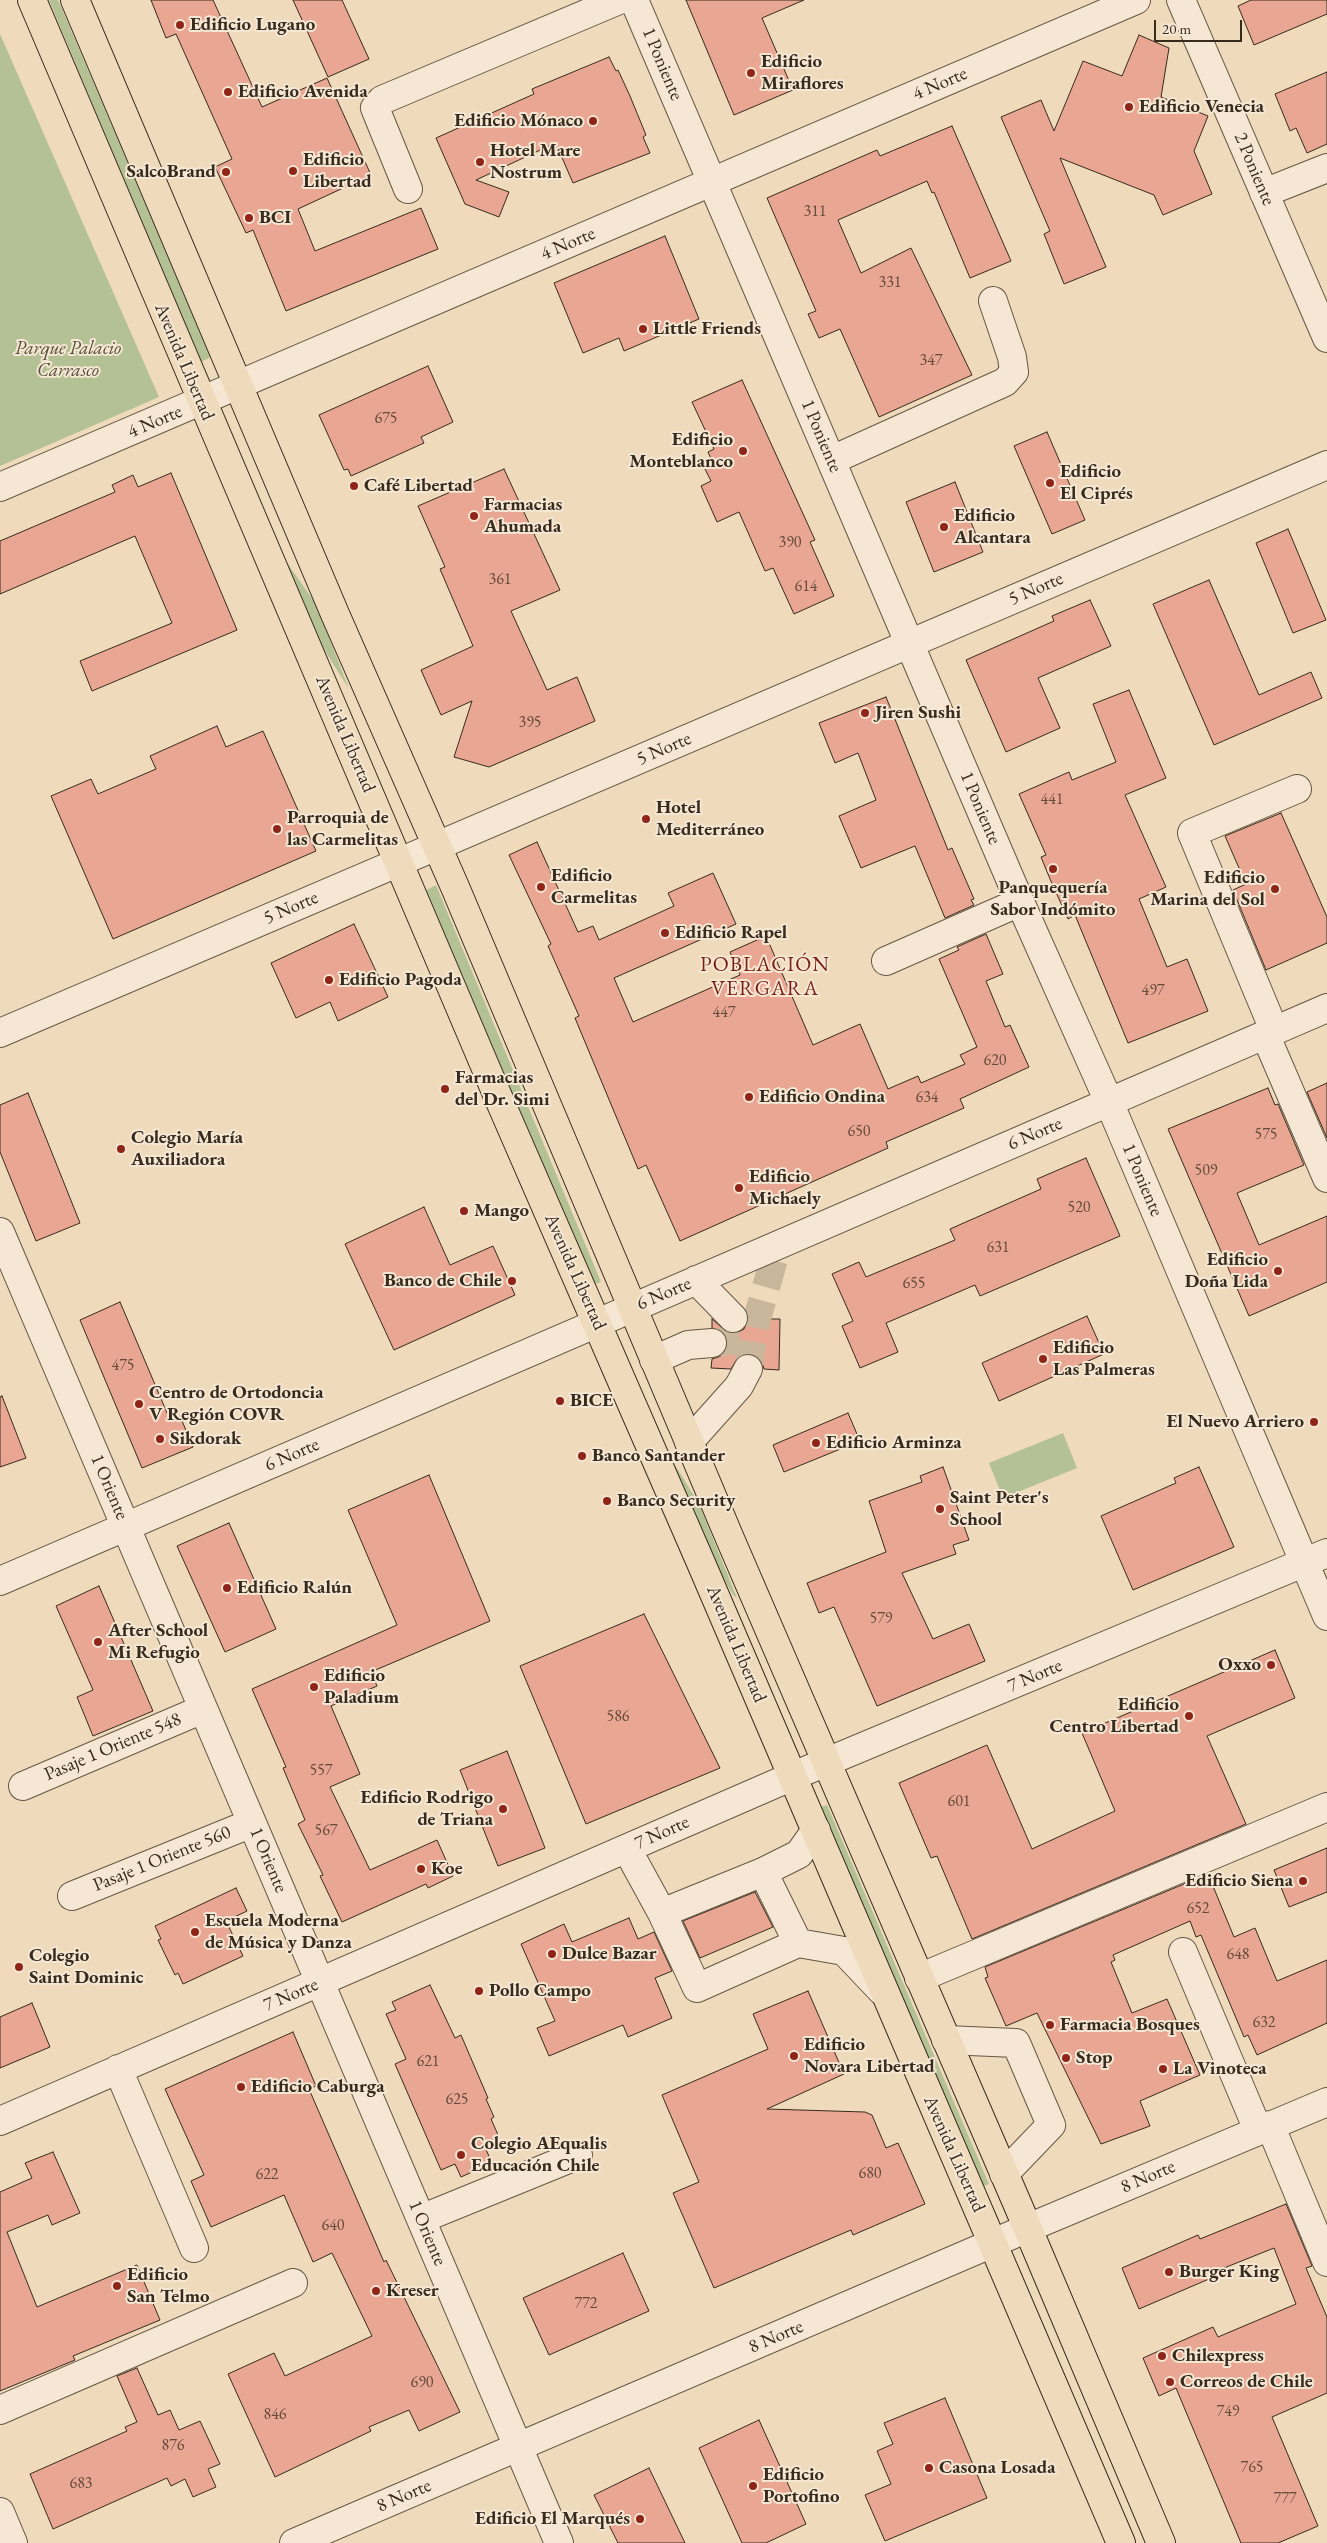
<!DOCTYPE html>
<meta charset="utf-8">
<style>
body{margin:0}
#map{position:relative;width:1327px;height:2543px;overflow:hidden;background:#efdabb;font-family:"EB Garamond",serif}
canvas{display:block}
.scale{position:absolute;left:1154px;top:20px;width:88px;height:22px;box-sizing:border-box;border:2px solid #372b1d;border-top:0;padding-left:6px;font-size:15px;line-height:18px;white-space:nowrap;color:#372b1d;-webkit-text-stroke:4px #f5e7d3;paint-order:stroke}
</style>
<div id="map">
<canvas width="1327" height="2543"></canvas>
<div class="scale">20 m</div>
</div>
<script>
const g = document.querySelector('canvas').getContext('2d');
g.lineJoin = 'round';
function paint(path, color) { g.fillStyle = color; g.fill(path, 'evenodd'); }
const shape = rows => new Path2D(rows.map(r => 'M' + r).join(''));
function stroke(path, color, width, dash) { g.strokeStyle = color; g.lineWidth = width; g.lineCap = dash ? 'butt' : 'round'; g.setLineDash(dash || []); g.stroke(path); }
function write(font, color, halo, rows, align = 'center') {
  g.font = font + ' "EB Garamond",serif'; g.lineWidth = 4; g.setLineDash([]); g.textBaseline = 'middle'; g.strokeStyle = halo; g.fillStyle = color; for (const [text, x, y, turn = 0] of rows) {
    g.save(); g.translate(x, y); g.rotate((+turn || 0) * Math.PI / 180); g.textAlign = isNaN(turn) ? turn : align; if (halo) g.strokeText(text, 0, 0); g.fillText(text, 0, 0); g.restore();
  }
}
paint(shape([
 [49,0,58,0,211,357,201,362],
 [0,34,159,397,0,466],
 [285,560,316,604,349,689,323,648],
 [436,885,601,1282,592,1285,426,890],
 [1063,1433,1077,1468,1003,1498,989,1463],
 [672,1460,699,1504,737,1598,733,1595,704,1544,669,1462],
 [827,1805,989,2184,982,2187,818,1808]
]), '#b4c194');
const building = shape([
 [151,0,213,0,262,107,327,78,371,175,298,209,315,251,421,208,438,249,286,311,253,230,246,233,215,167,232,159,176,34,166,38,151,0],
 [293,0,342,0,369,59,328,77,293,0],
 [686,0,804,0,762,18,793,90,734,115,686,0],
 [1251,0,1327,0,1327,14,1254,45,1238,6,1251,0],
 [1139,35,1169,48,1161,97,1208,116,1194,151,1212,194,1163,215,1154,195,1060,158,1106,267,1064,284,1044,234,1050,231,1001,117,1041,100,1054,131,1083,61,1122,76,1139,35],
 [609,57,616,71,618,70,630,96,646,135,643,137,650,153,573,183,560,153,556,155,551,145,476,180,509,192,499,217,465,204,436,138,534,94,532,89,609,57],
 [1327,72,1327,144,1307,153,1296,128,1290,131,1275,94,1327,72],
 [952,126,1011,261,970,278,934,192,932,193,927,181,838,220,861,273,911,248,972,375,879,417,840,329,819,338,808,314,816,311,767,198,877,150,880,156,952,126],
 [665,236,699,319,624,351,619,338,583,353,554,283,665,236],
 [428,366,453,422,421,437,424,443,351,476,348,469,344,470,319,415,428,366],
 [742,380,815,540,810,542,834,596,794,614,773,568,765,571,739,512,717,522,701,486,711,481,704,467,713,463,708,452,714,449,692,402,742,380],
 [1047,432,1085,520,1052,534,1014,446,1047,432],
 [504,469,560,590,511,611,547,690,577,677,595,721,489,767,454,757,472,701,441,715,421,670,473,646,440,569,445,567,418,506,504,469],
 [171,473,237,630,92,691,80,661,172,623,135,536,0,594,0,541,115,492,112,485,133,475,138,487,171,473],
 [955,482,983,552,934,572,906,502,955,482],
 [1288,529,1326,620,1293,633,1256,543,1288,529],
 [1209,580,1259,695,1311,672,1322,698,1214,745,1153,604,1209,580],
 [1090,600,1111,646,1038,678,1060,728,1006,752,966,660,1054,621,1052,616,1090,600],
 [1129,690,1166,778,1125,795,1166,887,1139,899,1167,967,1187,959,1208,1011,1128,1043,1075,915,1068,919,1050,879,1041,857,1046,855,1019,794,1069,772,1072,780,1116,762,1093,704,1129,690],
 [886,697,948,850,952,848,974,899,971,900,974,905,945,918,915,846,861,868,839,816,876,800,858,753,835,763,819,723,886,697],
 [217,726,226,747,263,731,316,851,113,939,51,796,91,779,98,794,156,769,150,756,217,726],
 [1281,813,1327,917,1327,943,1266,970,1233,890,1246,884,1225,836,1281,813],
 [537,842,578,932,593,926,599,940,674,906,668,893,713,873,736,924,614,978,633,1022,740,975,730,952,766,936,813,1045,860,1024,888,1089,918,1076,921,1083,965,1064,960,1055,977,1047,939,959,959,950,957,947,986,934,1003,974,986,981,1005,1027,1010,1025,1029,1067,960,1099,964,1108,886,1142,888,1148,680,1241,646,1165,638,1169,575,1018,579,1016,548,946,551,944,509,855,537,842],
 [354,924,388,997,338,1021,330,1002,296,1018,271,963,354,924],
 [1327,1083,1327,1138,1307,1092,1327,1083],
 [1268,1088,1275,1105,1278,1104,1304,1165,1237,1193,1259,1245,1327,1216,1327,1282,1249,1316,1168,1129,1268,1088],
 [28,1093,80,1223,36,1241,0,1152,0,1105,28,1093],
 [1086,1158,1120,1236,980,1296,975,1285,886,1323,898,1352,860,1368,842,1326,853,1321,832,1274,859,1262,866,1277,955,1240,950,1229,1041,1189,1037,1179,1086,1158],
 [424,1207,450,1265,493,1246,515,1295,394,1350,345,1244,424,1207],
 [120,1302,170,1420,180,1416,193,1447,142,1468,80,1320,120,1302],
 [1087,1316,1104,1354,999,1401,982,1363,1087,1316],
 [712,1319,728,1333,736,1333,744,1329,748,1319,780,1319,779,1370,764,1369,761,1360,756,1355,748,1353,739,1356,731,1369,711,1368,712,1359,721,1356,726,1349,728,1342,725,1334,712,1328,712,1319],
 [2,1396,26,1458,0,1467,0,1397,2,1396],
 [848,1413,860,1441,784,1472,773,1445,848,1413],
 [943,1467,969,1540,953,1545,956,1554,902,1573,933,1639,969,1624,985,1661,877,1706,834,1607,819,1613,807,1583,886,1552,869,1501,922,1482,920,1476,943,1467],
 [1199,1467,1234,1547,1133,1590,1101,1516,1176,1483,1174,1478,1199,1467],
 [429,1475,490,1621,371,1672,377,1686,331,1706,360,1774,330,1787,370,1870,437,1840,453,1876,428,1888,426,1884,342,1922,320,1876,323,1875,298,1824,305,1820,283,1768,286,1767,252,1689,397,1625,348,1510,429,1475],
 [229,1523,276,1629,225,1652,177,1546,229,1523],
 [99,1586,153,1711,93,1736,77,1697,93,1690,56,1606,99,1586],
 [644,1614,720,1768,586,1824,520,1666,644,1614],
 [1275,1650,1295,1698,1207,1736,1246,1824,972,1939,937,1856,931,1858,899,1783,987,1745,1032,1849,1115,1811,1082,1733,1275,1650],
 [507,1751,545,1848,498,1866,460,1770,507,1751],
 [1327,1848,1327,1892,1289,1907,1274,1870,1327,1848],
 [1208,1874,1234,1937,1255,1928,1277,1981,1327,1960,1327,2023,1257,2055,1248,2035,1244,2037,1201,1935,1196,1937,1190,1921,1113,1955,1115,1960,1111,1962,1132,2013,1167,1999,1200,2075,1140,2101,1150,2126,1101,2144,1037,2013,1006,2026,985,1978,988,1977,985,1967,1208,1874],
 [236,1888,247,1911,226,1921,243,1956,183,1984,178,1973,175,1975,158,1940,161,1939,155,1926,236,1888],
 [755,1892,773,1927,700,1958,683,1921,755,1892],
 [629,1918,638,1939,654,1932,672,1971,655,1978,672,2018,628,2037,623,2025,549,2056,537,2028,555,2021,521,1944,564,1924,572,1942,629,1918],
 [430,1985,455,2038,461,2035,488,2098,486,2099,494,2117,491,2119,499,2137,484,2145,492,2163,461,2177,455,2164,441,2170,395,2064,406,2059,386,2014,396,2010,392,2002,430,1985],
 [808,1991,844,2074,767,2109,865,2112,872,2115,886,2148,898,2143,925,2204,853,2235,851,2230,714,2288,673,2193,699,2182,662,2095,768,2049,753,2014,808,1991],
 [32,2003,50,2047,0,2068,0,2017,32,2003],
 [293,2032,316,2086,309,2089,384,2262,386,2260,460,2412,419,2431,409,2410,369,2427,371,2431,275,2477,228,2374,274,2353,285,2376,372,2336,332,2253,313,2262,284,2195,211,2227,191,2181,204,2175,165,2089,293,2032],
 [53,2152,80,2213,52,2225,48,2215,7,2232,37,2307,137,2265,160,2320,73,2356,75,2360,0,2391,0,2192,32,2178,25,2163,53,2152],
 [1286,2204,1312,2266,1306,2268,1327,2317,1327,2393,1272,2417,1318,2526,1278,2543,1241,2543,1176,2388,1159,2396,1143,2358,1213,2327,1218,2337,1296,2304,1274,2248,1214,2272,1216,2276,1139,2309,1122,2268,1198,2235,1200,2239,1286,2204],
 [623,2253,649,2311,549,2355,523,2298,623,2253],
 [137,2368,158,2415,170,2410,179,2430,200,2421,220,2464,208,2469,216,2487,193,2497,185,2479,171,2486,167,2478,53,2529,30,2474,127,2431,125,2427,137,2422,117,2376,137,2368],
 [945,2398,987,2498,885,2541,865,2495,891,2484,877,2451,893,2444,884,2423,945,2398],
 [759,2420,806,2524,766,2543,742,2543,699,2448,759,2420],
 [649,2468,685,2543,618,2543,594,2495,649,2468]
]);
paint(building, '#e8a693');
stroke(building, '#372b1d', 1);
stroke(shape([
 [712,1343,753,1339],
 [748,1369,757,1319,778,1245]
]), '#cab79b', 28, [28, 14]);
const minor = shape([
 [634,0,1020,902,1109,1102,1327,1616],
 [1181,0,1327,338],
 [408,189,375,108,382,100,619,0],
 [1264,193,1327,168],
 [832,460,1005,382,1014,372,1012,357,993,301],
 [0,487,1136,0],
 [886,961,1020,902],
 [1274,1030,1192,833,1297,789],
 [0,1033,1327,465],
 [1265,1034,1327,1178],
 [0,1232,559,2543],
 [696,1280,733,1318],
 [654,1360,688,1345,712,1343],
 [689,1442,739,1386,748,1369],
 [0,1581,1327,1008],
 [23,1786,203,1709],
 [627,1849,662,1913,697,1988,798,1943,844,1951,882,1991],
 [763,1872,798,1943],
 [72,1896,252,1823],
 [662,1913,763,1872,799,1854,816,1830],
 [1183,1952,1258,2130],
 [919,1978,1327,1807],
 [946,2040,1016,2043,1051,2125,1004,2174],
 [118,2069,194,2248],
 [0,2121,793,1776,1327,1553],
 [1270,2125,1327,2262],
 [421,2219,578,2155],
 [0,2410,293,2283],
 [0,2512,13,2543],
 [294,2543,1028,2228,1327,2102]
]);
const major = shape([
 [32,0,499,1099,701,1563,1121,2543],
 [75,0,335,614,455,887,731,1541,1017,2203,1161,2543]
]);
stroke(minor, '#655744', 30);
stroke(major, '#372b1d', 30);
stroke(minor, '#f5e7d3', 28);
stroke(major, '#efdabb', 28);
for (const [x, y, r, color] of [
 [180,25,5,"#8f2418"],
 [751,73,5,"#8f2418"],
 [228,92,5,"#8f2418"],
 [1129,107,5,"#8f2418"],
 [593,121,5,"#8f2418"],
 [480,162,5,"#8f2418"],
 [293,171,5,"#8f2418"],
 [226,172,5,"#8f2418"],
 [249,218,5,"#8f2418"],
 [643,329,5,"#8f2418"],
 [743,451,5,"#8f2418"],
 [1050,483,5,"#8f2418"],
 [354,486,5,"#8f2418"],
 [474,516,5,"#8f2418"],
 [944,527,5,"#8f2418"],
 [865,713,5,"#8f2418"],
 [646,819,5,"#8f2418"],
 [277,829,5,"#8f2418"],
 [1053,869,5,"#8f2418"],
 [541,887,5,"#8f2418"],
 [1275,889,5,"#8f2418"],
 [665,933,5,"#8f2418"],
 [329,980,5,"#8f2418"],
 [445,1089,5,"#8f2418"],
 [749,1097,5,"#8f2418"],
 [121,1149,5,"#8f2418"],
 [739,1188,5,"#8f2418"],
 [464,1211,5,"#8f2418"],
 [1278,1271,5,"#8f2418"],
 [512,1281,5,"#8f2418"],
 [1043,1359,5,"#8f2418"],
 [560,1401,5,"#8f2418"],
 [139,1404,5,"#8f2418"],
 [1314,1422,5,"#8f2418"],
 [160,1439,5,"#8f2418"],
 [816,1443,5,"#8f2418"],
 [582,1456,5,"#8f2418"],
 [607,1501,5,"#8f2418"],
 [940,1509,5,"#8f2418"],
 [227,1588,5,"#8f2418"],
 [98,1642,5,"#8f2418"],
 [1271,1665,5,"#8f2418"],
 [314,1687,5,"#8f2418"],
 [1189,1716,5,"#8f2418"],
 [503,1809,5,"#8f2418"],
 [421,1869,5,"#8f2418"],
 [1303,1881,5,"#8f2418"],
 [195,1932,5,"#8f2418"],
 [552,1954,5,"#8f2418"],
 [19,1967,5,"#8f2418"],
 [479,1991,5,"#8f2418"],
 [1050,2025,5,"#8f2418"],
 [794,2056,5,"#8f2418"],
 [1066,2058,5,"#8f2418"],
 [1163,2069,5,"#8f2418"],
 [241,2087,5,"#8f2418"],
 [461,2155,5,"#8f2418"],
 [1169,2272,5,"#8f2418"],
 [117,2286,5,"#8f2418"],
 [376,2291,5,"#8f2418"],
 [1162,2356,5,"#8f2418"],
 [1170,2382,5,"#8f2418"],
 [929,2468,5,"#8f2418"],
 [753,2486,5,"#8f2418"],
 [640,2519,5,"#8f2418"]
]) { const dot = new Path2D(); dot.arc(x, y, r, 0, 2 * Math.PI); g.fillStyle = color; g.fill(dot); stroke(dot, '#f5e7d3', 2); }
write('16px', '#634a3a', null, [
 ["311",815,212],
 ["331",890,283],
 ["347",931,361],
 ["675",386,419],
 ["390",790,543],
 ["361",500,580],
 ["614",806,587],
 ["395",530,723],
 ["441",1052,800],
 ["497",1153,991],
 ["447",724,1013],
 ["620",995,1061],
 ["634",927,1098],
 ["650",859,1132],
 ["575",1266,1135],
 ["509",1206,1171],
 ["520",1079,1208],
 ["631",998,1248],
 ["655",914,1284],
 ["475",123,1366],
 ["579",881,1619],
 ["586",618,1717],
 ["557",321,1771],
 ["601",959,1802],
 ["567",326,1831],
 ["652",1198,1909],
 ["648",1238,1955],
 ["632",1264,2023],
 ["621",428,2062],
 ["625",457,2100],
 ["680",870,2174],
 ["622",267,2175],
 ["640",333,2226],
 ["772",586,2304],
 ["690",422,2383],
 ["749",1228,2412],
 ["846",275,2415],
 ["876",173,2446],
 ["765",1252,2468],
 ["683",81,2484],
 ["777",1285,2499]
]);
write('bold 19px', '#372b1d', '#f5e7d3', [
 ["Edificio Lugano",190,25],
 ["Edificio",761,62],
 ["Miraflores",761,84],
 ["Edificio Avenida",238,92],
 ["Edificio Venecia",1139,107],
 ["Edificio Mónaco",583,121,"right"],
 ["Hotel Mare",490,151],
 ["Nostrum",490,173],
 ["Edificio",303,160],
 ["Libertad",303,182],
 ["SalcoBrand",216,172,"right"],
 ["BCI",259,218],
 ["Little Friends",653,329],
 ["Edificio",733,440,"right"],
 ["Monteblanco",733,462,"right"],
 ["Edificio",1060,472],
 ["El Ciprés",1060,494],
 ["Café Libertad",364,486],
 ["Farmacias",484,505],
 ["Ahumada",484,527],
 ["Edificio",954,516],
 ["Alcantara",954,538],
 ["Jiren Sushi",875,713],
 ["Hotel",656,808],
 ["Mediterráneo",656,830],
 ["Parroquia de",287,818],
 ["las Carmelitas",287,840],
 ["Edificio",551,876],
 ["Carmelitas",551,898],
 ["Edificio",1265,878,"right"],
 ["Marina del Sol",1265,900,"right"],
 ["Panquequería",1053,888,"center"],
 ["Sabor Indómito",1053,910,"center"],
 ["Edificio Rapel",675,933],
 ["Edificio Pagoda",339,980],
 ["Farmacias",455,1078],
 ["del Dr. Simi",455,1100],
 ["Edificio Ondina",759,1097],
 ["Colegio María",131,1138],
 ["Auxiliadora",131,1160],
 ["Edificio",749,1177],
 ["Michaely",749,1199],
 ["Mango",474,1211],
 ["Edificio",1268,1260,"right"],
 ["Doña Lida",1268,1282,"right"],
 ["Banco de Chile",502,1281,"right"],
 ["Edificio",1053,1348],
 ["Las Palmeras",1053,1370],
 ["Centro de Ortodoncia",149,1393],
 ["V Región COVR",149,1415],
 ["BICE",570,1401],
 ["El Nuevo Arriero",1304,1422,"right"],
 ["Sikdorak",170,1439],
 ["Edificio Arminza",826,1443],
 ["Banco Santander",592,1456],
 ["Saint Peter's",950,1498],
 ["School",950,1520],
 ["Banco Security",617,1501],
 ["Edificio Ralún",237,1588],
 ["After School",108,1631],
 ["Mi Refugio",108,1653],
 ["Oxxo",1261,1665,"right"],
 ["Edificio",324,1676],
 ["Paladium",324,1698],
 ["Edificio",1179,1705,"right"],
 ["Centro Libertad",1179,1727,"right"],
 ["Edificio Rodrigo",493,1798,"right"],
 ["de Triana",493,1820,"right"],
 ["Koe",431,1869],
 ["Edificio Siena",1293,1881,"right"],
 ["Escuela Moderna",205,1921],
 ["de Música y Danza",205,1943],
 ["Dulce Bazar",562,1954],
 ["Colegio",29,1956],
 ["Saint Dominic",29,1978],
 ["Pollo Campo",489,1991],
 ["Farmacia Bosques",1060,2025],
 ["Edificio",804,2045],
 ["Novara Libertad",804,2067],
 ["Stop",1076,2058],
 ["La Vinoteca",1173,2069],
 ["Edificio Caburga",251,2087],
 ["Colegio AEqualis",471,2144],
 ["Educación Chile",471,2166],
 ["Burger King",1179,2272],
 ["Edificio",127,2275],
 ["San Telmo",127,2297],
 ["Kreser",386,2291],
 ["Chilexpress",1172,2356],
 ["Correos de Chile",1180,2382],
 ["Casona Losada",939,2468],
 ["Edificio",763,2475],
 ["Portofino",763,2497],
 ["Edificio El Marqués",630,2519,"right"]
], 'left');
write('19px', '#372b1d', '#f5e7d3', [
 ["1 Poniente",662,64,67],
 ["4 Norte",940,84,-23],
 ["2 Poniente",1254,169,67],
 ["4 Norte",568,244,-23],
 ["Avenida Libertad",184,362,67],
 ["4 Norte",155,422,-23],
 ["1 Poniente",821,436,67],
 ["5 Norte",1036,589,-23],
 ["Avenida Libertad",345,734,67],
 ["5 Norte",664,749,-23],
 ["1 Poniente",980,808,67],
 ["5 Norte",291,908,-23],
 ["6 Norte",1035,1134,-23],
 ["1 Poniente",1142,1180,67],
 ["Avenida Libertad",575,1272,66],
 ["6 Norte",664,1294,-23],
 ["6 Norte",292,1455,-23],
 ["1 Oriente",109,1487,67],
 ["Avenida Libertad",736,1644,67],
 ["7 Norte",1035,1676,-23],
 ["Pasaje 1 Oriente 548",113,1747,-23],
 ["7 Norte",662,1833,-24],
 ["Pasaje 1 Oriente 560",162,1859,-22],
 ["1 Oriente",268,1860,67],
 ["7 Norte",291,1995,-23],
 ["Avenida Libertad",954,2154,66],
 ["8 Norte",1148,2177,-23],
 ["1 Oriente",427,2233,67],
 ["8 Norte",776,2337,-23],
 ["8 Norte",404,2496,-23]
]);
write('italic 19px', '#56503b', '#f5e7d3', [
 ["Parque Palacio",68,349],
 ["Carrasco",68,371]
]);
g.letterSpacing = '1px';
write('21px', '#7a1f14', '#f5e7d3', [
 ["POBLACIÓN",765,965],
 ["VERGARA",765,989]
]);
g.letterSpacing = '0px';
</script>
